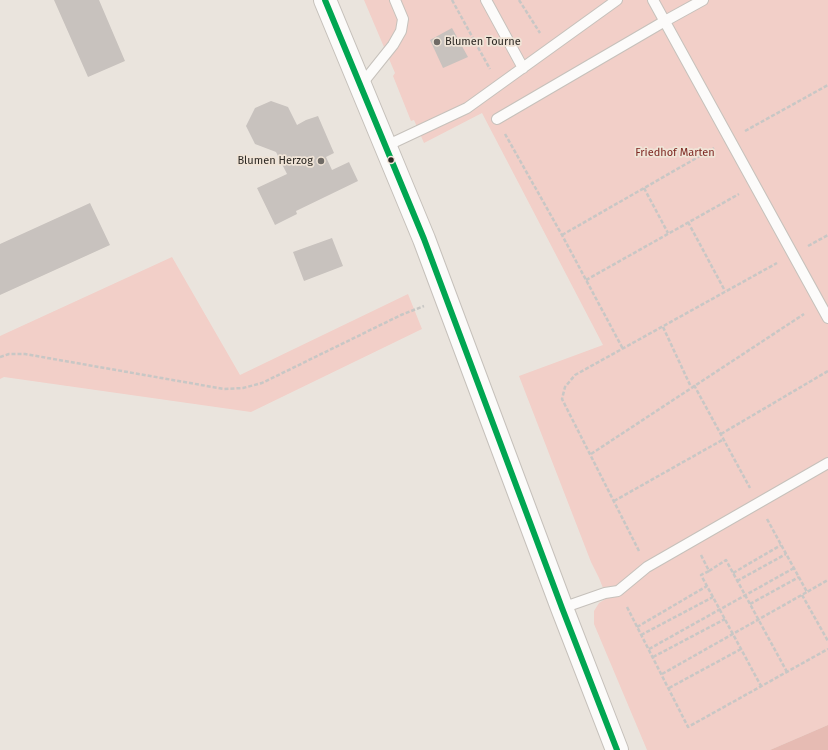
<!DOCTYPE html>
<style>
body{margin:0}
canvas{display:block;background:#eae4dd}
</style>
<canvas width="828" height="750"></canvas>
<script>
const g = document.querySelector('canvas').getContext('2d');
g.lineJoin = 'round';
function paint(path, color) { g.fillStyle = color; g.fill(path, 'evenodd'); }
const shape = rows => new Path2D(rows.map(r => 'M' + r).join(''));
function stroke(path, color, width, dash) { g.strokeStyle = color; g.lineWidth = width; g.lineCap = dash ? 'butt' : 'round'; g.setLineDash(dash || []); g.stroke(path); }
function write(font, color, halo, rows, align = 'center') {
  g.font = font + ' "Fira Sans",sans-serif'; g.lineWidth = 3.5; g.setLineDash([]); g.textBaseline = 'middle'; g.strokeStyle = halo; g.fillStyle = color; for (const [text, x, y, turn = 0] of rows) {
    g.save(); g.translate(x, y); g.rotate((+turn || 0) * Math.PI / 180); g.textAlign = isNaN(turn) ? turn : align; if (halo) g.strokeText(text, 0, 0); g.fillText(text, 0, 0); g.restore();
  }
}
paint(shape([
 [364,0,828,0,828,725,770,750,647,750,594,624,594,611,599,603,607,598,599,578,591,562,519,376,603,345,482,113,424,143,414,120,411,121,393,76,395,73],
 [172,257,240,375,408,294,422,329,251,412,4,377,0,379,0,336]
]), '#f2cfc8');
paint(shape([
 [828,725,828,750,770,750]
]), '#e6bbb3');
paint(shape([
 [54,0,99,0,125,61,88,77],
 [452,28,468,57,443,68,430,40],
 [271,101,288,107,297,125,306,120,318,116,334,153,326,157,332,170,349,162,358,181,296,211,297,214,275,225,257,188,287,174,276,152,255,144,246,126,255,108],
 [90,203,110,245,0,295,0,244],
 [332,238,343,266,304,281,293,252]
]), '#c8c2be');
const service = shape([
 [486,0,523,68],
 [653,0,828,318],
 [361,85,393,45,401,31,403,19,395,0],
 [497,119,665,21,703,0],
 [386,146,467,108,617,0],
 [562,608,605,593,618,591,647,567,828,463]
]);
const tertiary = shape([
 [325,0,424,239,562,608,617,750]
]);
stroke(service, '#c6c1bb', 12);
stroke(tertiary, '#c6c1bb', 24);
stroke(shape([
 [452,0,490,69],
 [519,0,540,33],
 [745,131,828,85],
 [505,134,562,235,623,349],
 [644,188,668,233],
 [688,222,725,291],
 [562,235,714,148],
 [808,246,828,235],
 [586,280,739,194],
 [663,327,691,387],
 [0,357,9,354,25,354,224,389,243,388,262,383,401,315,424,306],
 [694,385,750,488],
 [721,434,828,371],
 [591,454,804,314],
 [614,501,724,439],
 [767,519,807,592,828,580],
 [639,551,562,399,565,387,575,375,777,263],
 [701,555,709,571,701,575,761,686],
 [709,571,726,560,787,672],
 [733,573,781,545],
 [737,581,786,554],
 [802,595,828,641],
 [750,604,799,577],
 [627,607,688,727,828,649],
 [637,627,707,586],
 [641,635,713,597],
 [649,649,794,568],
 [653,657,725,619],
 [662,674,807,592],
 [669,688,741,649]
]), '#c8c7c5', 2.5, [4, 2]);
stroke(service, '#fcfbfa', 10);
stroke(tertiary, '#fcfbfa', 22);
stroke(shape([
 [325,0,424,239,562,608,617,750]
]), '#00a651', 6);
for (const [x, y, r, color] of [
 [437,42,4,"#6f6a65"],
 [391,160,3.5,"#2d2924"],
 [321,161,4,"#6f6a65"]
]) { const dot = new Path2D(); dot.arc(x, y, r, 0, 2 * Math.PI); g.fillStyle = color; g.fill(dot); stroke(dot, '#f0e4d7', 1.5); }
write('11px', '#2d2924', '#f0e4d7', [
 ["Blumen Tourne",445,42],
 ["Blumen Herzog",313,161,"right"]
], 'left');
write('11px', '#7e2923', '#f0e4d7', [
 ["Friedhof Marten",675,153]
]);
</script>
